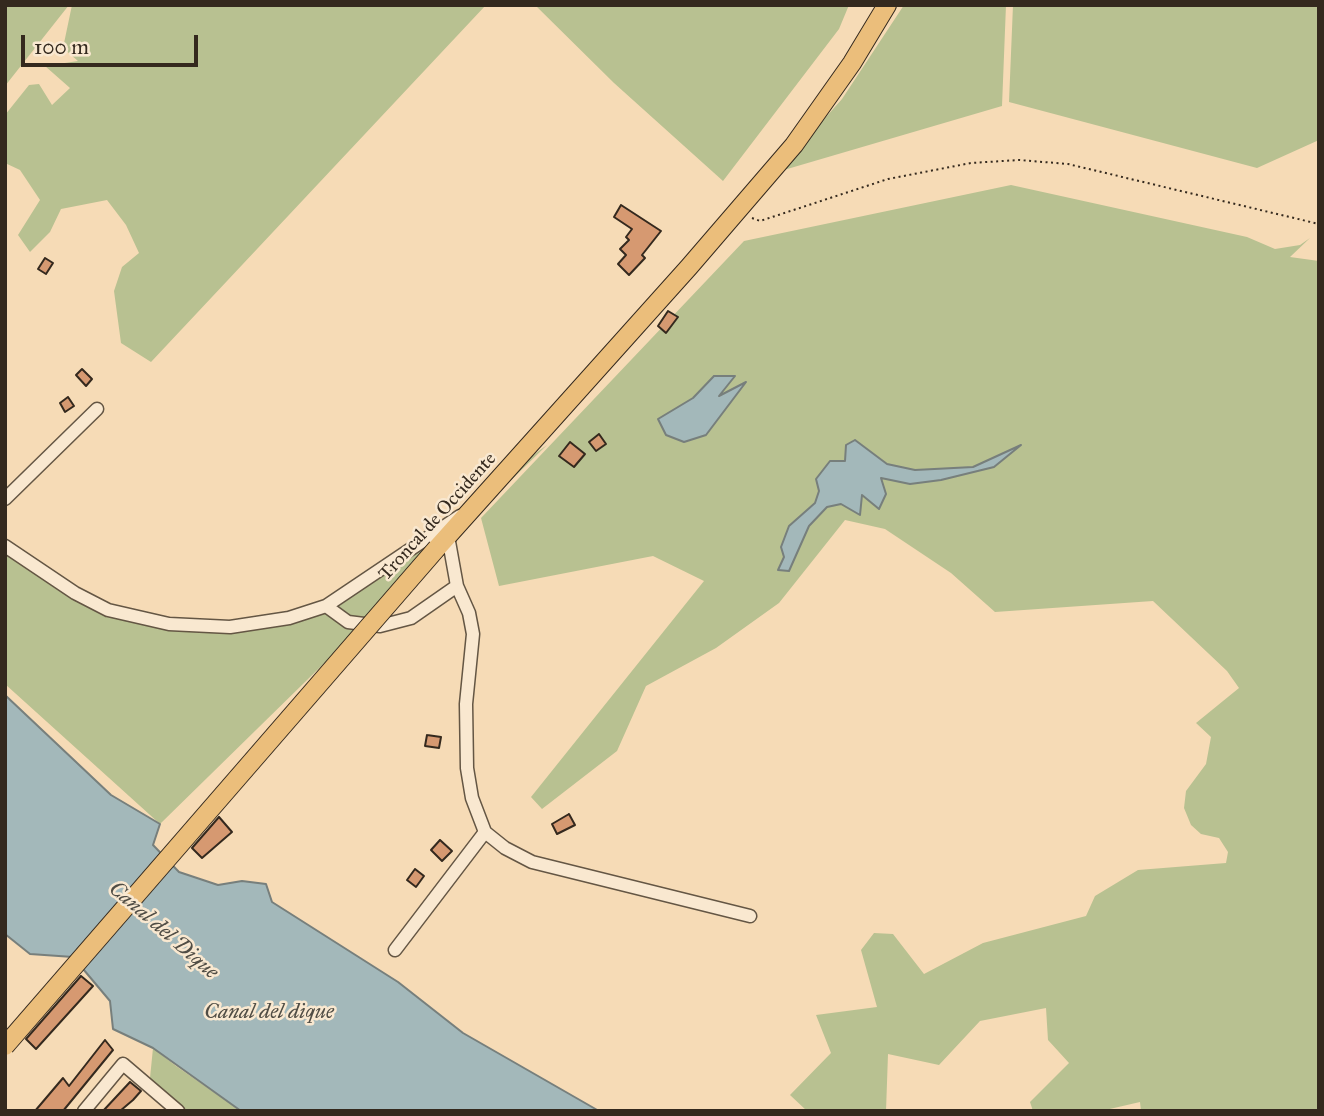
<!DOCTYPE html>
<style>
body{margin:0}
#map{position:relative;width:1324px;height:1116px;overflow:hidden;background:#f6dbb6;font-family:"IM FELL Great Primer",serif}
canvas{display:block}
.frame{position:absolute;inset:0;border:7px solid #34291e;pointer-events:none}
.scale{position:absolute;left:21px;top:35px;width:177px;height:32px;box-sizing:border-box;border:4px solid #34291e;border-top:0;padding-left:9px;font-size:21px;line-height:24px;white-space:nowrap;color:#34291e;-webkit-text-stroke:5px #f9e8d0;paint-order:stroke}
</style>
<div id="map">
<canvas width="1324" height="1116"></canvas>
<div class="frame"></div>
<div class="scale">100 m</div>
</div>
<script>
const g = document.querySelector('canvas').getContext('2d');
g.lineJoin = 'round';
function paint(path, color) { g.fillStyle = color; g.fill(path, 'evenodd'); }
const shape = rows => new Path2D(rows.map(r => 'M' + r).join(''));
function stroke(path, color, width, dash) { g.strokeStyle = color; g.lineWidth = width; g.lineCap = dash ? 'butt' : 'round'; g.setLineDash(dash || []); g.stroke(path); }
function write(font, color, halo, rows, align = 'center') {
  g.font = font + ' "IM FELL Great Primer",serif'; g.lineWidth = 5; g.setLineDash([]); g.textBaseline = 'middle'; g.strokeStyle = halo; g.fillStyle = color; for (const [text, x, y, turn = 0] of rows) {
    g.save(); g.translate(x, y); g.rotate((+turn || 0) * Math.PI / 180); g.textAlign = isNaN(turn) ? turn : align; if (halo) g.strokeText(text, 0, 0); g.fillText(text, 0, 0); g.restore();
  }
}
paint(shape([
 [5,5,69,5,5,86],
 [72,5,486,5,151,362,121,343,114,291,122,267,139,253,126,225,107,200,61,209,50,232,30,252,18,235,40,200,20,170,5,163,5,115,29,85,39,84,52,105,70,88,45,66,78,61,63,48],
 [535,5,849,5,839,29,723,181,614,83],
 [904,5,1006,5,1002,106,777,172,842,99],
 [1013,5,1319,5,1319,140,1257,168,1009,102],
 [1011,185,1247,237,1275,249,1300,245,1310,238,1290,257,1319,261,1319,1111,1141,1111,1140,1102,1101,1111,1033,1111,1030,1102,1069,1063,1048,1040,1046,1008,980,1021,939,1065,888,1054,886,1111,807,1111,790,1095,831,1053,816,1015,877,1007,861,950,874,933,893,934,924,974,983,943,1086,916,1095,896,1138,870,1226,863,1228,852,1219,838,1201,834,1191,825,1184,808,1186,791,1206,764,1211,737,1196,723,1239,688,1227,671,1153,601,995,612,951,573,885,529,845,520,779,603,716,648,646,686,617,751,542,809,531,797,704,581,653,556,499,586,481,518,744,241],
 [547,445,160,824,5,684,5,547,108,610,200,627,326,606],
 [153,1048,176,1066,241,1111,186,1111,150,1078]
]), '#b8c191');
const water = shape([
 [714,376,735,376,719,396,746,382,706,435,684,442,666,435,658,419,693,398,714,376],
 [855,440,887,464,915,470,973,467,1021,445,994,467,941,480,910,484,881,478,886,494,879,509,862,495,860,515,841,504,827,507,809,526,789,571,778,570,784,557,781,547,789,526,815,503,819,491,816,479,830,461,845,461,846,445,855,440],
 [5,695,111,795,160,824,153,845,179,872,218,885,242,881,266,884,272,902,398,982,463,1033,599,1111,241,1111,153,1048,113,1029,110,1001,73,957,30,954,5,934,5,695]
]);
paint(water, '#a3b8ba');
stroke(water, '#777f7c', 2);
const building = shape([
 [621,205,661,231,642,255,645,258,629,275,618,264,626,255,620,249,629,240,626,237,632,229,614,217,621,205],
 [45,258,53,263,46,274,38,269,45,258],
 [668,311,678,317,666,333,658,326,668,311],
 [82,369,92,379,86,386,76,375,82,369],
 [68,397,74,406,65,412,60,403,68,397],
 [599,434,606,444,596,451,589,442,599,434],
 [570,442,585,454,574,467,559,456,570,442],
 [427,735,441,737,439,748,425,746,427,735],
 [569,814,575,825,557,834,552,824,569,814],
 [219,817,232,832,202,858,192,848,219,817],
 [440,840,452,851,442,861,431,850,440,840],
 [415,869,424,876,416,887,407,880,415,869],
 [81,976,93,986,36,1049,26,1039,81,976],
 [105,1040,113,1050,63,1111,35,1111,63,1078,69,1086,105,1040],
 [130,1082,141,1091,133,1100,120,1111,103,1111,130,1082]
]);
paint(building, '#d69971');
stroke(building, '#34291e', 2);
const minor = shape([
 [5,499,97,409],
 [448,536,457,586,469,613,473,634,466,704,467,768,472,798,485,832,505,848,532,862,750,916],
 [5,546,75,593,108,610,169,624,230,627,289,618,326,606,460,516],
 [326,606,348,622,380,626,411,618,457,586],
 [395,950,485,832],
 [84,1111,123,1064,178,1111]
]);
const highway = shape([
 [437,548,689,267,794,145,852,63,887,5]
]);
stroke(minor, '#645644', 15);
stroke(highway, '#34291e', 20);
stroke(shape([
 [752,218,760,221,888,179,971,163,1019,160,1068,164,1319,224]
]), '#34291e', 2, [2, 3.5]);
stroke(minor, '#f9e8d0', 12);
stroke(highway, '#ebbe7b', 18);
const highwayBridge = shape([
 [5,1046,437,548]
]);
stroke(highwayBridge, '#34291e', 20, []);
stroke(highwayBridge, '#ebbe7b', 18);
write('19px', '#34291e', '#f9e8d0', [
 ["Troncal de Occidente",438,517,-48]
]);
write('italic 21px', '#504d45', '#f9e8d0', [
 ["Canal del Dique",163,931,41],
 ["Canal del dique",269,1013]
]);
</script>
